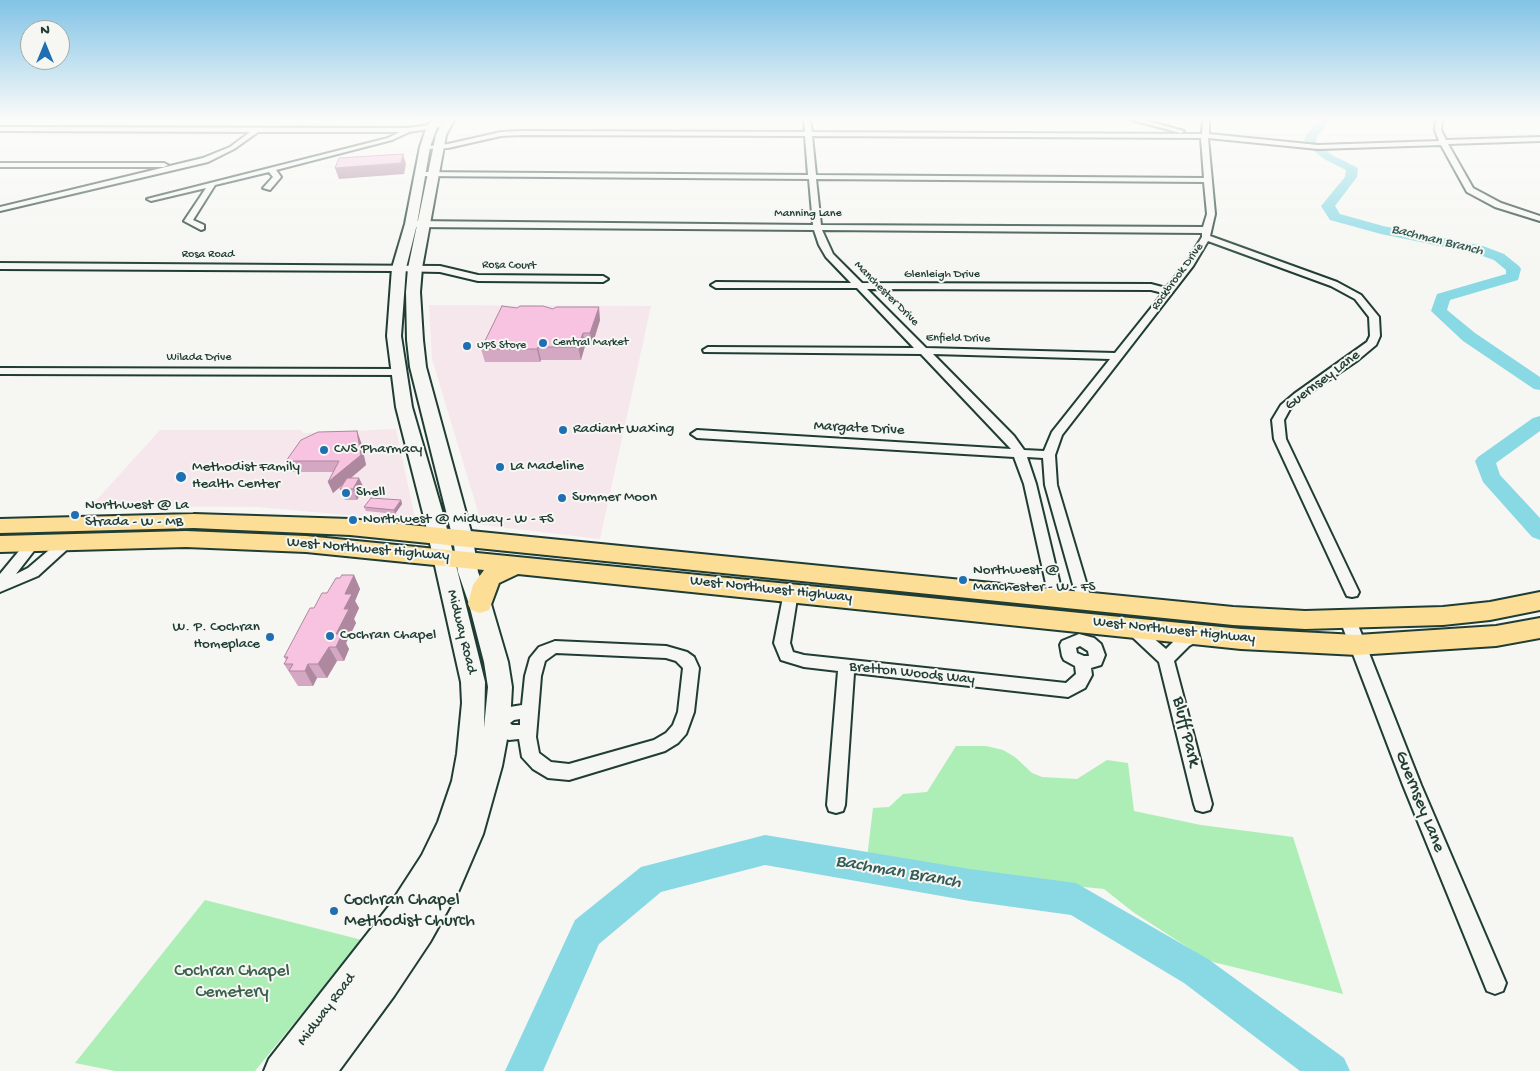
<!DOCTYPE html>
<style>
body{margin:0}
#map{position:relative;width:1540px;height:1071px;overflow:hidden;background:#f6f6f2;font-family:"Gochi Hand",sans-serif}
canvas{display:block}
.north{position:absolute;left:20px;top:20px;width:50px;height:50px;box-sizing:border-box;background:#f6f6f2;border:1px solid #a0aca6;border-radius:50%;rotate:0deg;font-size:14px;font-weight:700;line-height:20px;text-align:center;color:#1f3d34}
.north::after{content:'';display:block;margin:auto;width:18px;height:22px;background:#1f6fb2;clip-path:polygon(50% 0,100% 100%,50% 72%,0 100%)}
</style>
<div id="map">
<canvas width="1540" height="1071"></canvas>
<div class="north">N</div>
</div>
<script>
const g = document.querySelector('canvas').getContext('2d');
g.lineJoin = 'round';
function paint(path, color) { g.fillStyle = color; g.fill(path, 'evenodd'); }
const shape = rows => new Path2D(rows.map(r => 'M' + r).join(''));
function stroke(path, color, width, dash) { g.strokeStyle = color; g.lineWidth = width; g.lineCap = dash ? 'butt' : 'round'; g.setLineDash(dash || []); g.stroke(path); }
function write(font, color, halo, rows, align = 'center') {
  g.font = font + ' "Gochi Hand",sans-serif'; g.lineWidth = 4; g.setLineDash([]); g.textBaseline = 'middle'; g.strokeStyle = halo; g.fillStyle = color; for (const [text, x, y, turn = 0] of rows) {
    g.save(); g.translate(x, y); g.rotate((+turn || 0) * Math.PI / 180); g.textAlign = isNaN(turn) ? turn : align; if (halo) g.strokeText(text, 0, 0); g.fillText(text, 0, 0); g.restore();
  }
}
paint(shape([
 [429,305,651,306,600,539,482,525,432,359],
 [396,429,415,518,414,521,257,507,91,506,160,430,301,430,303,433]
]), '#f6e7ed');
paint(shape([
 [956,746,986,746,1003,750,1015,757,1032,773,1042,777,1077,779,1107,760,1128,763,1134,811,1201,825,1293,837,1343,994,1209,961,1133,912,1104,889,947,873,867,858,873,808,889,807,903,794,927,792],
 [205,900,362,940,255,1071,115,1071,75,1063]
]), '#adeeb6');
paint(shape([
 [1320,120,1331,120,1317,136,1316,142,1332,155,1358,168,1357,177,1335,206,1340,214,1383,226,1483,246,1504,254,1519,266,1521,269,1518,280,1450,300,1447,310,1475,333,1540,377,1540,390,1534,389,1463,341,1431,311,1437,294,1506,274,1506,270,1494,260,1474,253,1381,234,1330,220,1321,206,1345,177,1346,170,1324,159,1304,143,1306,135,1320,120],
 [1540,416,1540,431,1496,463,1500,475,1540,518,1540,540,1532,537,1483,482,1475,461,1478,457,1533,418,1540,416],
 [765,835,970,869,1076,883,1208,959,1344,1058,1350,1071,1300,1071,1184,983,1071,915,970,901,765,865,661,892,599,944,543,1071,505,1071,575,920,641,867,765,835]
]), '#89d9e4');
const minor = shape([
 [804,120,810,120,812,132,1202,134,1203,120,1209,120,1209,134,1318,145,1439,141,1435,130,1436,120,1442,120,1441,130,1446,140,1540,137,1540,141,1448,144,1473,188,1501,203,1540,216,1540,221,1495,207,1467,192,1441,145,1318,149,1208,138,1215,214,1210,236,1337,282,1361,295,1379,317,1380,336,1376,345,1358,360,1302,398,1290,409,1284,420,1286,439,1359,592,1357,596,1352,597,1347,596,1345,592,1274,439,1272,420,1281,405,1294,394,1367,342,1370,336,1369,317,1355,299,1331,286,1208,241,1193,266,1062,435,1055,455,1057,485,1091,599,1089,603,1079,603,1077,599,1045,485,1043,458,1027,457,1036,484,1063,597,1061,601,1056,602,1051,601,1049,597,1024,484,1014,457,697,438,691,434,697,430,1011,449,921,354,704,352,703,350,708,347,914,348,857,288,716,288,711,285,716,282,851,283,826,257,819,245,814,230,412,227,408,224,412,221,813,225,809,179,419,176,415,174,419,172,808,175,805,136,522,135,501,136,448,148,425,149,421,147,448,144,501,132,522,131,805,132,804,120],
 [812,136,1201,138,1204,178,816,175,812,136],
 [816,179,1204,182,1207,214,1203,227,821,225,816,179],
 [822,230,1202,233,1202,237,1186,263,1166,288,1151,284,862,283,833,254,822,230],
 [867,289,1151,290,1163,293,1115,353,926,348,867,289],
 [933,354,1110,359,1052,432,1044,451,1024,450,1014,436,933,354],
 [1132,120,1143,120,1184,131,1181,133,1132,120],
 [446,123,448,126,409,132,392,140,276,170,281,177,270,190,263,188,273,177,269,172,215,185,193,220,204,225,204,229,201,230,184,221,206,188,151,201,147,199,388,138,400,132,258,132,234,149,208,162,0,211,0,207,203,158,230,147,250,132,0,131,0,127,407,128,446,123],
 [0,163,164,163,168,165,164,167,0,167,0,163],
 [0,263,440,266,478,275,603,276,608,279,603,282,478,281,440,272,392,271,0,269,0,263],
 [0,368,398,369,403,372,398,375,0,374,0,368],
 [67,537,72,539,74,542,72,545,38,576,0,592,0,574,28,540,33,538,40,543,16,574,28,568,62,539,67,537],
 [791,587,796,588,798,592,790,643,793,652,804,655,1066,683,1076,674,1075,666,1064,660,1062,656,1060,645,1062,641,1079,634,1094,638,1101,644,1105,655,1101,665,1091,668,1092,675,1085,688,1068,697,854,673,845,805,843,811,836,813,829,811,827,805,838,671,804,667,781,660,774,643,784,592,786,588,791,587],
 [1080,646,1088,651,1089,656,1084,656,1077,653,1076,648,1080,646],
 [1348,614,1353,616,1356,620,1421,785,1506,983,1503,991,1495,994,1487,991,1403,785,1340,620,1343,616,1348,614],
 [1132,622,1137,624,1166,649,1177,638,1193,630,1198,628,1203,630,1206,634,1203,638,1189,646,1174,661,1212,804,1210,810,1203,812,1196,810,1194,804,1159,662,1127,632,1124,628,1127,624,1132,622],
 [555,641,666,646,687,652,694,657,699,668,694,712,686,734,678,743,665,751,569,780,548,778,533,769,522,757,519,739,509,740,503,738,490,723,492,718,504,708,522,705,525,676,530,658,539,647,555,641],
 [556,653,666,658,676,661,683,668,678,712,673,725,666,733,654,740,569,764,551,762,539,753,536,737,541,676,545,661,556,653],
 [520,719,520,725,512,725,510,723,514,720,520,719]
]);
const secondary = shape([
 [433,120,443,120,437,127,430,147,417,224,406,268,401,336,412,407,445,521,485,682,484,728,488,687,484,662,469,604,458,572,453,539,410,367,407,340,406,292,408,268,436,135,444,120,454,120,446,135,422,268,420,292,423,340,426,367,473,539,478,572,491,604,508,662,512,687,510,723,502,766,483,834,459,890,430,942,394,996,339,1071,264,1071,269,1059,389,906,422,855,438,822,452,781,457,754,462,703,461,682,425,521,396,407,387,336,392,268,405,224,420,147,427,126,433,120]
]);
const primary = shape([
 [194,514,350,519,1233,607,1305,611,1443,607,1490,602,1540,592,1540,610,1490,620,1443,625,1305,629,1233,625,350,535,194,528,0,533,0,519,194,514],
 [186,531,306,536,1241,629,1357,635,1496,626,1540,618,1540,638,1496,646,1357,655,1241,649,518,574,499,583,489,610,480,613,471,610,468,604,473,585,484,570,306,552,186,547,0,552,0,536,186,531]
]);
stroke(minor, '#1f3d34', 4);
stroke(secondary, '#1f3d34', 4);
stroke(primary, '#1f3d34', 4);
paint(minor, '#f6f6f2');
paint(secondary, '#f6f6f2');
paint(primary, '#fcde96');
paint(shape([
 [517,308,600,320,592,346,585,346,581,360,541,360,540,362,485,362,481,349],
 [361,442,366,465,351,478,364,488,357,500,345,500,340,489,343,484,333,493,328,482,334,472,292,472,286,461],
 [401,500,402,504,395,514,366,511,364,507],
 [354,575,360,589,355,601,359,608,354,619,356,623,346,643,349,649,344,661,337,661,327,678,317,678,313,686,298,686,284,664,286,660,284,657,314,608,340,578]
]), '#d4a8c2');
paint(shape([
 [403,154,406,164,404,174,339,179,335,168],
 [599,307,600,320,592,346,590,333],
 [583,333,585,346,581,360,578,347],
 [538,347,541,360,540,362,537,349],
 [357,431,361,442,366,465,333,493,328,482],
 [359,478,364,488,357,500,353,489],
 [401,500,402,504,395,514,394,510],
 [354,575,360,589,355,601,359,608,354,619,356,623,346,643,349,649,344,661,336,647,336,634,344,609,345,594],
 [329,647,337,661,327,678,318,664],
 [308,664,317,678,313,686,305,671]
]), '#ad889e');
const building = shape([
 [403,154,401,163,335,168,339,158,403,154],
 [502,306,517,308,520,306,543,306,553,309,556,307,599,307,590,333,583,333,578,347,538,347,537,349,481,349,502,306],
 [357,431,361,455,328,482,339,461,286,461,301,440,318,432,357,431],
 [347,478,359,478,353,489,340,489,347,478],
 [371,498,401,500,394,510,364,507,371,498],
 [342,575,354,575,345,594,352,594,344,609,349,609,336,634,342,634,336,647,329,647,318,664,308,664,305,671,289,671,293,664,284,664,288,657,284,657,310,608,314,608,322,593,327,593,336,578,340,578,342,575]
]);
paint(building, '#f7c3e1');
stroke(building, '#ad889e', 1);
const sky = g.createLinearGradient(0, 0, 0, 270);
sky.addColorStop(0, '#82c3e6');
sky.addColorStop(0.44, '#fbfbf9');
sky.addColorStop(1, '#fbfbf900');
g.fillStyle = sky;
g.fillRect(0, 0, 1540, 270);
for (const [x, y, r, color] of [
 [543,343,5,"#1f6fb2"],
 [467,346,5,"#1f6fb2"],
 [563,430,5,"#1f6fb2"],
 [324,450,5,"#1f6fb2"],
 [500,467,5,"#1f6fb2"],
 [181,477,6,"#1f6fb2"],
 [346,493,5,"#1f6fb2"],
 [562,498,5,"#1f6fb2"],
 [75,515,5,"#1f6fb2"],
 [353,520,5,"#1f6fb2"],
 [963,580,5,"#1f6fb2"],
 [330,636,5,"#1f6fb2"],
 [270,637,5,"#1f6fb2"],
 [334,911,5,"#1f6fb2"]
]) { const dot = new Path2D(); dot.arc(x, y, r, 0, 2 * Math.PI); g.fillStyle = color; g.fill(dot); stroke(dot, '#f6f6f2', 2); }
write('12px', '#1f3d34', '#f6f6f2', [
 ["Manning Lane",808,214],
 ["Rosa Road",208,255],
 ["Rosa Court",509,266,1],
 ["Glenleigh Drive",942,275],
 ["Rockbrook Drive",1178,277,-54],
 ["Manchester Drive",886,294,45],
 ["Enfield Drive",958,339,1],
 ["Wilada Drive",199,358]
]);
write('12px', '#1f3d34', '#f6f6f2', [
 ["Central Market",553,343],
 ["UPS Store",477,346]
], 'left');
write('italic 14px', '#345c57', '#f6f6f2', [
 ["Bachman Branch",1437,241,14]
]);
write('15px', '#1f3d34', '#f6f6f2', [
 ["Guernsey Lane",1323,381,-37],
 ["Margate Drive",859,429,3],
 ["West Northwest Highway",368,550,5],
 ["West Northwest Highway",771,590,6],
 ["West Northwest Highway",1174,631,6],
 ["Midway Road",461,632,76],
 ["Bretton Woods Way",912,674,6],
 ["Midway Road",327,1010,-53]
]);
write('15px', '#1f3d34', '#f6f6f2', [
 ["Radiant Waxing",573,430],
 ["CVS Pharmacy",334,450],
 ["La Madeline",510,467],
 ["Methodist Family",192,468],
 ["Health Center",192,485],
 ["Shell",356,493],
 ["Summer Moon",572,498],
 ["Northwest @ La",85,506],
 ["Strada - W - MB",85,523],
 ["Northwest @ Midway - W - FS",363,520],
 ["Northwest @",973,571],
 ["Manchester - W - FS",973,588],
 ["W. P. Cochran",260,628,"right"],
 ["Homeplace",260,645,"right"],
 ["Cochran Chapel",340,636]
], 'left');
write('18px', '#1f3d34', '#f6f6f2', [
 ["Bluff Park",1185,732,76],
 ["Guernsey Lane",1419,802,68]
]);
write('18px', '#1f3d34', '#f6f6f2', [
 ["Cochran Chapel",344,901],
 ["Methodist Church",344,922]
], 'left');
write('18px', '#3b604e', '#f6f6f2', [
 ["Cochran Chapel",232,972],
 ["Cemetery",232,993]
]);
write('italic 19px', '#345c57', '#f6f6f2', [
 ["Bachman Branch",898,873,10]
]);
</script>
